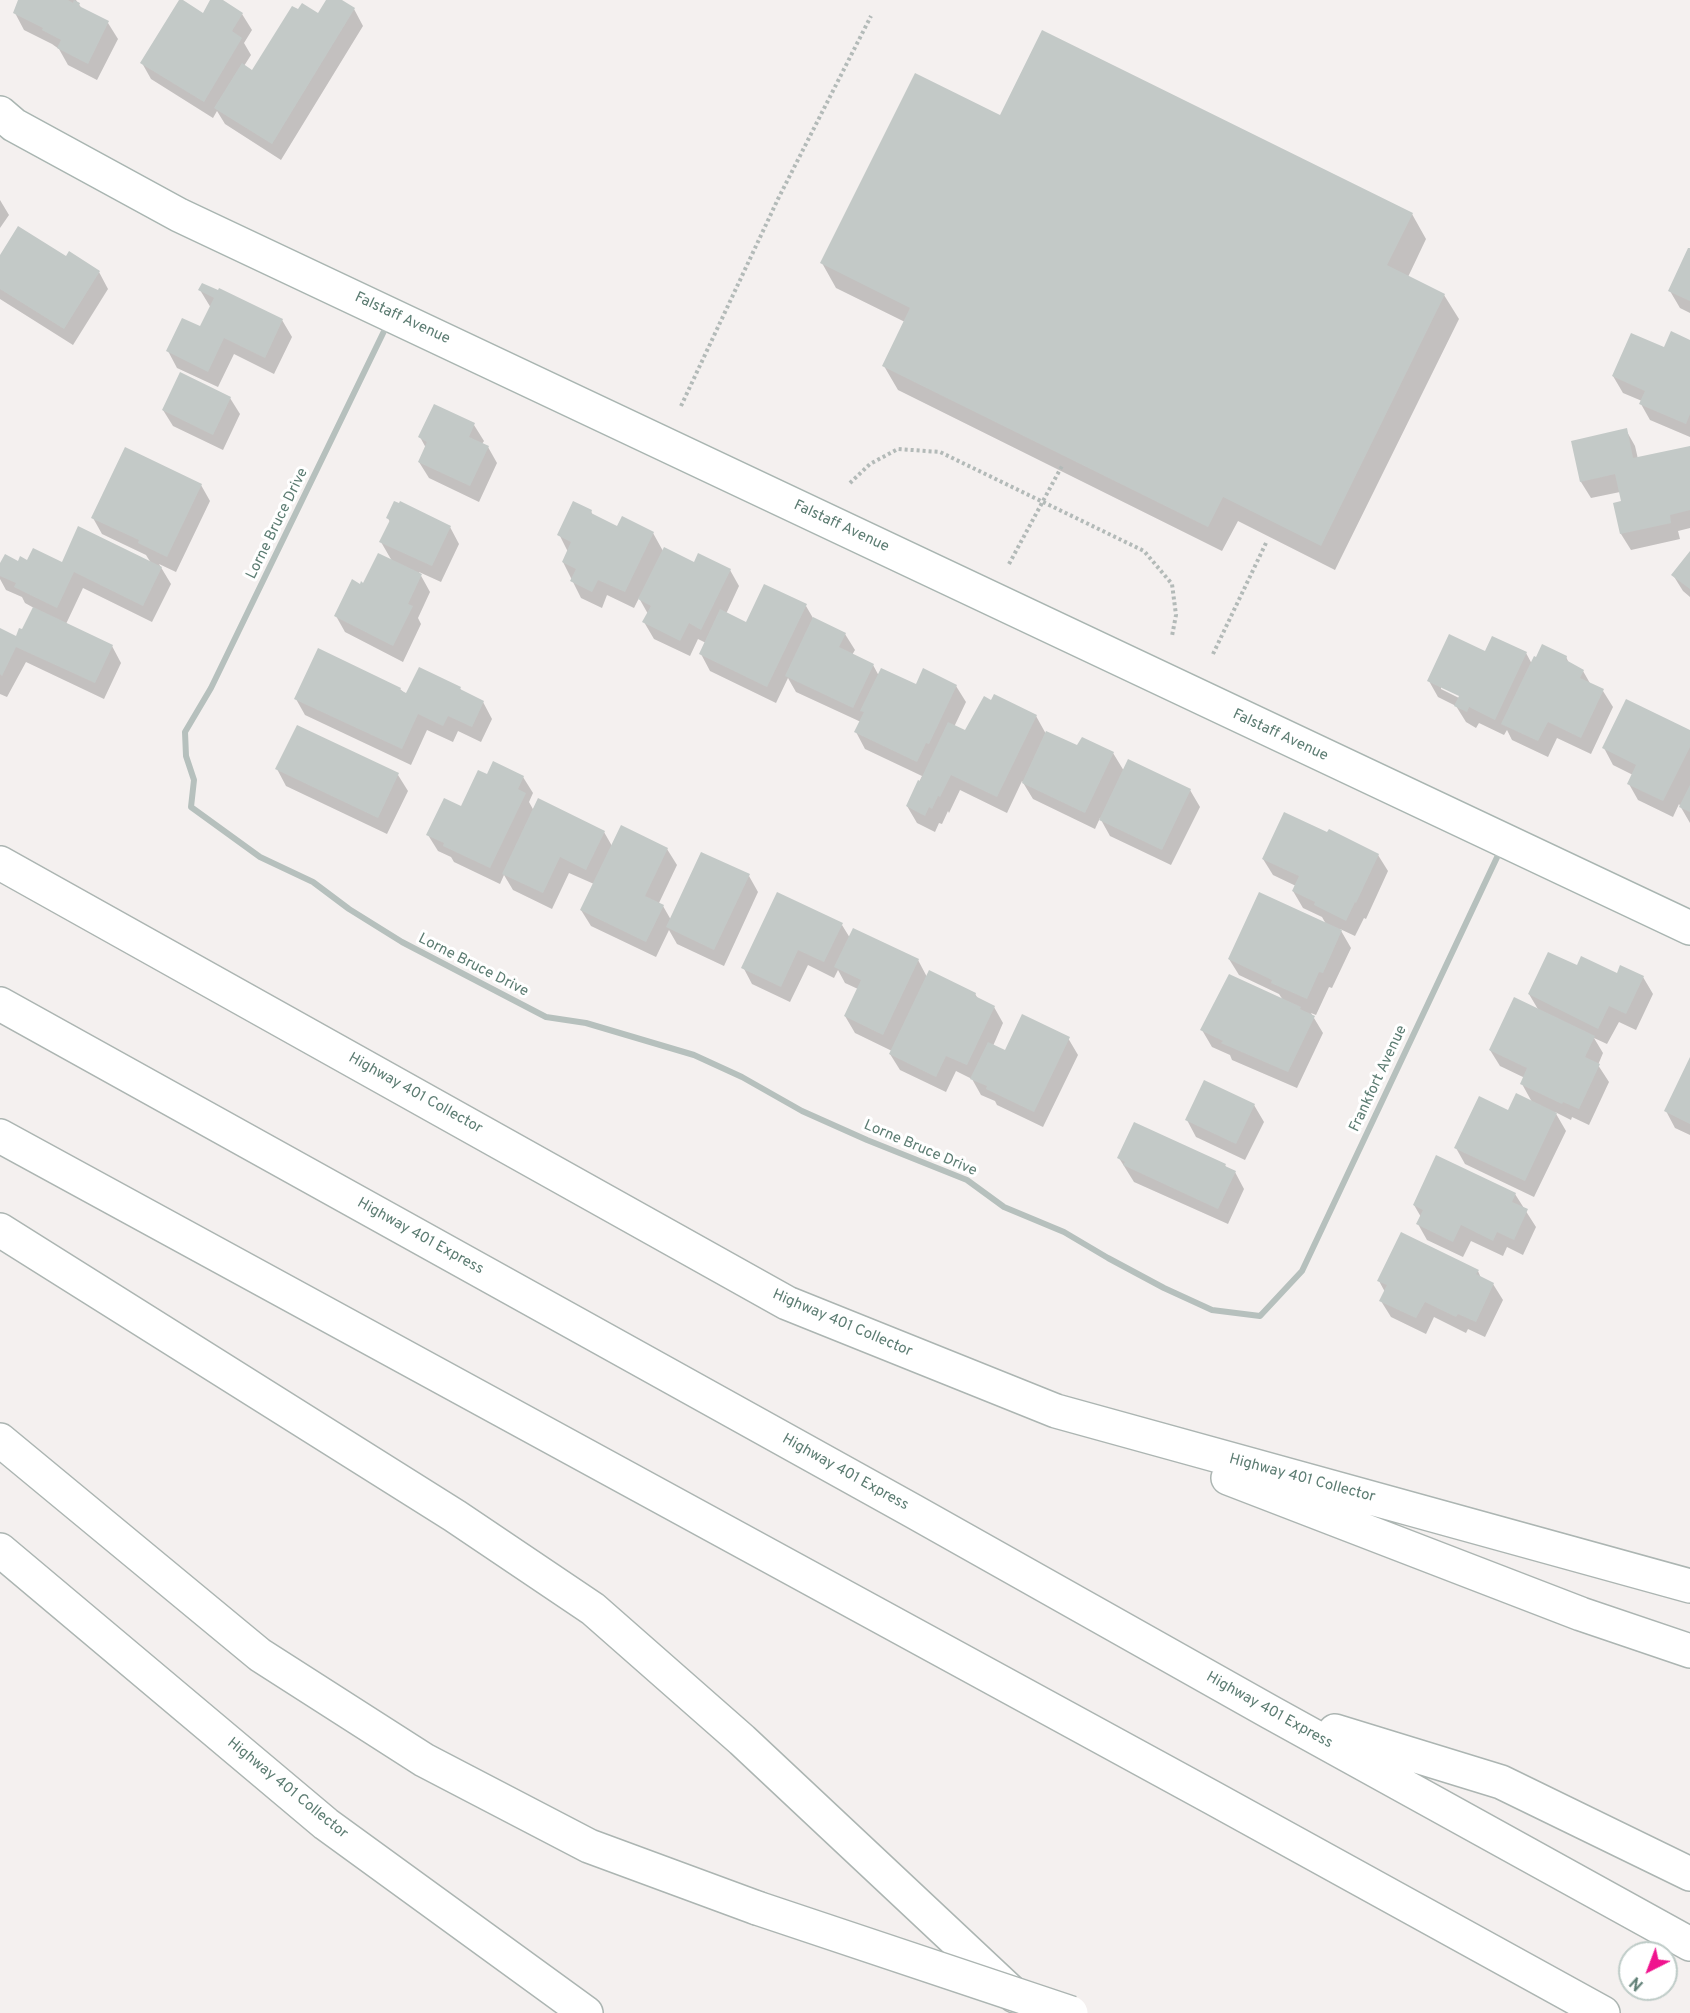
<!DOCTYPE html>
<style>
body{margin:0}
#map{position:relative;width:1690px;height:2013px;overflow:hidden;background:#f4f0ef;font-family:Overpass,sans-serif}
canvas{display:block}
.north{position:absolute;left:1618px;top:1941px;width:60px;height:60px;box-sizing:border-box;background:#fff;border:2px solid #becbc7;border-radius:50%;rotate:222deg;font-size:16px;font-weight:700;line-height:24px;text-align:center;color:#5c7c72}
.north::after{content:'';display:block;margin:auto;width:21px;height:27px;background:#f0138e;clip-path:polygon(50% 0,100% 100%,50% 72%,0 100%)}
</style>
<div id="map">
<canvas width="1690" height="2013"></canvas>
<div class="north">N</div>
</div>
<script>
const g = document.querySelector('canvas').getContext('2d');
g.lineJoin = 'round';
function paint(path, color) { g.fillStyle = color; g.fill(path, 'evenodd'); }
const shape = rows => new Path2D(rows.map(r => 'M' + r).join(''));
function stroke(path, color, width, dash) { g.strokeStyle = color; g.lineWidth = width; g.lineCap = dash ? 'butt' : 'round'; g.setLineDash(dash || []); g.stroke(path); }
function write(font, color, halo, rows, align = 'center') {
  g.font = font + ' Overpass,sans-serif'; g.lineWidth = 6; g.setLineDash([]); g.textBaseline = 'middle'; g.strokeStyle = halo; g.fillStyle = color; for (const [text, x, y, turn = 0] of rows) {
    g.save(); g.translate(x, y); g.rotate((+turn || 0) * Math.PI / 180); g.textAlign = isNaN(turn) ? turn : align; if (halo) g.strokeText(text, 0, 0); g.fillText(text, 0, 0); g.restore();
  }
}
paint(shape([
 [21,0,76,0,82,9,108,23,118,39,97,80,68,65,59,49,52,44,24,30,15,13],
 [212,0,220,0,242,14,252,30,244,43,251,55,244,66,253,72,318,15,327,0,339,0,354,9,363,26,281,160,225,124,217,111,213,118,151,79,142,63,203,15],
 [1001,118,1412,214,1426,239,1408,277,1444,295,1459,319,1335,570,1238,521,1222,551,898,390,884,366,905,322,836,288,822,263],
 [0,200,9,215,0,228],
 [1690,250,1690,313,1680,308,1670,291],
 [0,258,66,258,99,272,108,289,73,345,0,299],
 [200,290,282,320,292,337,274,374,234,354,218,387,177,368,168,351,201,328,211,308],
 [1690,341,1690,437,1650,420,1641,404,1642,401,1623,393,1613,376,1665,349],
 [230,398,240,414,223,450,173,426,163,410],
 [474,425,484,441,482,444,488,447,497,463,479,502,429,478,419,462,426,448,420,437],
 [1626,430,1635,446,1638,459,1690,447,1690,528,1678,531,1680,539,1631,550,1621,534,1623,502,1620,492,1591,498,1581,482,1573,442],
 [201,485,210,501,176,572,159,564,171,584,152,622,83,588,66,624,112,646,121,663,104,699,26,662,7,697,0,694,0,631,16,638,23,630,34,608,25,603,22,597,6,590,0,579,0,567,28,562,62,564,151,563,146,555,102,534,93,518],
 [591,511,593,516,618,528,653,533,663,551,695,564,730,570,739,586,726,614,747,624,806,606,813,618,845,634,855,650,852,655,873,665,879,676,916,686,956,686,966,702,954,727,966,732,1036,716,1046,734,1078,747,1113,753,1124,771,1190,790,1200,807,1171,865,1110,836,1100,818,1095,829,1033,799,1022,781,1007,813,960,790,949,813,948,811,942,824,939,823,935,832,917,823,907,806,922,776,865,749,856,732,861,722,796,692,788,678,776,703,710,671,701,654,706,643,698,639,690,656,654,639,644,622,648,614,639,598,634,608,607,595,602,608,581,598,563,562,568,552,559,534],
 [388,518,450,527,459,544,441,582,419,572,430,592,418,618,421,624,403,662,345,632,336,616,361,586,392,561,381,542,390,522],
 [1690,554,1690,597,1683,591,1673,575],
 [1486,653,1526,653,1532,664,1566,657,1570,665,1583,671,1591,685,1603,691,1613,707,1591,754,1557,738,1548,757,1512,740,1507,730,1504,735,1479,723,1476,728,1466,722,1456,706,1438,697,1429,681],
 [1441,686,1466,698,1465,701,1441,689],
 [460,688,462,692,483,702,492,719,481,742,458,731,453,742,427,730,411,765,305,715,296,699,400,689,407,695],
 [1690,732,1690,823,1679,804,1673,817,1638,800,1629,784,1633,775,1613,765,1604,748],
 [277,769,398,775,408,791,387,834,286,786],
 [487,776,523,777,533,793,529,802,534,811,604,832,612,846,667,849,677,865,659,903,663,906,671,920,749,876,758,892,724,966,677,944,669,930,656,957,591,926,581,910,594,884,569,873,552,909,513,890,504,875,500,884,454,862,451,857,438,851,428,835,461,808],
 [1378,855,1388,871,1366,919,1364,918,1355,936,1340,929,1351,948,1332,988,1329,987,1316,1015,1311,1013,1323,1033,1297,1088,1232,1060,1230,1055,1212,1047,1202,1030,1283,1000,1279,994,1239,975,1229,959,1326,924,1322,917,1303,908,1293,891,1296,886,1273,875,1263,859],
 [842,925,850,938,918,960,927,977,975,994,979,1000,994,1007,1003,1023,993,1046,1006,1052,1068,1038,1078,1055,1043,1127,997,1105,995,1101,981,1095,972,1079,956,1071,946,1092,900,1070,890,1054,892,1051,855,1033,845,1016,858,989,845,983,838,970,834,978,808,965,790,1002,752,984,743,967],
 [1578,967,1617,975,1643,977,1653,994,1636,1030,1619,1022,1607,1044,1594,1038,1603,1053,1598,1065,1609,1082,1589,1125,1572,1117,1571,1120,1555,1112,1566,1131,1534,1197,1465,1164,1456,1148,1508,1112,1532,1102,1522,1084,1525,1078,1500,1066,1490,1050,1539,1011,1529,994],
 [1690,1061,1690,1135,1675,1128,1666,1111],
 [1254,1105,1264,1122,1245,1160,1196,1137,1187,1120],
 [1119,1158,1225,1165,1227,1169,1235,1172,1244,1189,1228,1224,1134,1182],
 [1515,1194,1536,1227,1523,1255,1507,1247,1503,1256,1471,1241,1463,1257,1427,1240,1418,1224,1421,1217,1414,1205],
 [1478,1271,1481,1278,1493,1284,1503,1300,1485,1337,1468,1329,1466,1333,1434,1317,1426,1334,1391,1317,1381,1301,1385,1292,1379,1281]
]), '#0003');
paint(shape([
 [18,0,68,0,73,3,74,0,80,3,79,6,109,21,88,64,57,48,61,40,42,30,43,28,13,13],
 [179,0,183,0,203,13,210,0,223,0,243,13,232,31,242,38,204,102,140,63],
 [326,0,342,0,355,8,272,144,214,108,242,63,252,70,292,6,298,9,302,3,318,13],
 [1042,30,1413,213,1387,265,1445,294,1321,546,1223,497,1208,527,882,366,910,308,820,263,915,73,1000,115],
 [18,226,66,256,69,251,100,271,64,329,0,289,0,255],
 [1688,248,1690,248,1690,301,1668,291],
 [202,283,218,290,219,288,283,319,265,358,224,338,208,372,166,351,182,318,200,326,214,298,198,290],
 [1671,331,1690,340,1690,414,1686,424,1639,404,1645,391,1612,376,1631,333,1664,347],
 [180,372,231,397,213,435,162,410],
 [434,404,475,423,469,437,489,446,470,486,418,462,427,442,418,437],
 [1627,428,1633,458,1690,446,1690,510,1670,515,1671,523,1620,534,1613,503,1621,501,1615,474,1580,482,1571,441],
 [125,447,202,484,167,557,138,543,139,540,91,518],
 [394,501,399,503,400,501,451,526,432,566,379,542,390,520,386,518],
 [573,501,592,510,591,513,617,526,622,516,654,532,625,592,598,580,592,592,570,581,576,569,562,562,571,542,557,535],
 [78,526,162,567,143,606,74,572,57,608,14,587,16,583,0,576,0,563,5,554,18,561,20,556,27,560,33,548,62,562],
 [664,547,694,562,698,553,731,569,701,630,689,623,680,641,642,622,651,606,638,599],
 [1690,551,1690,589,1671,575],
 [378,553,422,574,408,604,413,606,393,646,334,616,352,579,360,584,361,581,363,583],
 [764,584,807,604,767,687,699,654,720,609,746,622],
 [33,607,113,645,95,683,16,647,2,676,0,674,0,628,16,636,19,628,22,629],
 [813,617,846,633,839,647,874,664,853,708,785,676],
 [1449,634,1485,651,1492,636,1527,652,1495,720,1469,707,1467,712,1454,706,1459,696,1427,681],
 [1542,644,1567,656,1566,660,1584,670,1580,678,1604,689,1581,738,1548,722,1538,741,1501,724,1534,656,1536,657],
 [318,648,401,688,400,690,406,693,419,667,461,687,460,689,484,701,472,727,448,716,443,726,418,714,402,749,294,699],
 [881,668,916,684,923,668,957,685,929,744,926,743,917,762,854,732,864,712,860,711],
 [994,694,1037,715,997,797,951,775,940,797,938,796,932,809,929,807,925,816,906,806,918,780,920,781,948,722,965,730,984,696,991,700],
 [1626,699,1690,730,1690,747,1663,801,1627,784,1636,765,1602,748],
 [297,725,399,773,378,818,275,769],
 [1046,731,1077,745,1082,737,1114,752,1085,813,1022,783],
 [1128,759,1191,789,1162,850,1099,820],
 [493,761,524,776,518,789,526,793,490,868,443,846,444,843,426,835,444,798,461,806,478,770,487,774],
 [1690,785,1690,812,1679,807],
 [538,798,605,831,586,870,560,857,543,893,502,874],
 [1284,812,1327,832,1329,829,1379,854,1356,903,1355,902,1346,921,1314,905,1315,902,1292,891,1299,876,1262,859],
 [621,825,668,848,645,896,664,905,646,942,580,910],
 [701,852,750,874,714,950,666,927],
 [777,892,843,923,824,962,798,950,781,987,741,968],
 [1259,892,1342,930,1323,973,1319,972,1307,999,1271,983,1272,980,1228,959],
 [853,928,919,959,883,1035,844,1016,861,980,834,967],
 [1548,952,1577,965,1581,956,1617,973,1620,965,1644,976,1626,1014,1609,1006,1598,1029,1528,994],
 [929,970,976,993,975,996,995,1006,967,1065,946,1056,936,1077,889,1054],
 [1229,974,1301,1007,1300,1009,1315,1016,1288,1072,1221,1043,1223,1041,1200,1030],
 [1514,997,1595,1036,1585,1057,1600,1064,1579,1109,1563,1102,1562,1104,1520,1084,1527,1068,1489,1050],
 [1022,1014,1070,1037,1034,1112,986,1089,987,1086,970,1079,988,1042,1005,1050],
 [1690,1057,1690,1124,1664,1111],
 [1204,1080,1255,1104,1236,1144,1185,1120],
 [1516,1093,1557,1113,1525,1181,1454,1148,1479,1096,1508,1110],
 [1134,1122,1226,1164,1225,1166,1236,1171,1218,1209,1123,1165,1125,1162,1117,1158],
 [1436,1155,1516,1193,1512,1202,1528,1209,1514,1240,1497,1232,1493,1241,1461,1225,1453,1242,1416,1224,1423,1210,1413,1205],
 [1401,1232,1479,1270,1476,1274,1494,1283,1476,1322,1458,1314,1456,1317,1425,1302,1416,1318,1379,1301,1387,1285,1377,1281]
]), '#c3c9c7');
const secondary = shape([
 [0,113,14,125,179,215,1690,928]
]);
const highway = shape([
 [0,863,787,1303,1056,1411,1690,1586],
 [0,1004,913,1511,1270,1712,1690,1944],
 [0,1136,1213,1798,1603,2013],
 [0,1230,455,1516,593,1609,742,1740,1015,1996],
 [0,1440,260,1655,424,1760,589,1846,757,1908],
 [1228,1478,1581,1614,1690,1651],
 [0,1550,326,1824,586,2013],
 [1335,1731,1501,1782,1690,1874]
]);
stroke(secondary, '#a9b5b1', 36);
stroke(highway, '#acb5b2', 36);
stroke(shape([
 [681,406,778,199,871,16],
 [850,483,870,464,898,449,940,452,1144,551,1172,584,1176,615,1172,636],
 [1009,564,1063,464],
 [1213,654,1266,543]
]), '#b3bab8', 4, [3, 3]);
stroke(shape([
 [387,325,211,688,185,732,186,756,194,780,191,807,260,857,313,882,349,909,402,942,546,1017,586,1023,694,1055,742,1077,802,1111,867,1140,967,1180,1004,1207,1064,1232,1108,1258,1164,1288,1212,1310,1260,1316,1302,1271,1500,851]
]), '#b6c0bd', 6);
stroke(secondary, '#fff', 33);
stroke(highway, '#fff', 33);
const highwayBridge = shape([
 [757,1908,1071,2013]
]);
stroke(highwayBridge, '#acb5b2', 36, []);
stroke(highwayBridge, '#fff', 33);
write('15px', '#5c7c72', '#fff', [
 ["Falstaff Avenue",402,319,25],
 ["Lorne Bruce Drive",278,524,-64],
 ["Falstaff Avenue",841,527,25],
 ["Falstaff Avenue",1280,736,25],
 ["Lorne Bruce Drive",473,966,27],
 ["Frankfort Avenue",1379,1079,-65],
 ["Highway 401 Collector",415,1094,29],
 ["Lorne Bruce Drive",920,1149,23],
 ["Highway 401 Express",420,1237,29],
 ["Highway 401 Collector",842,1324,23],
 ["Highway 401 Express",845,1473,29],
 ["Highway 401 Collector",1302,1479,15],
 ["Highway 401 Express",1269,1711,29],
 ["Highway 401 Collector",287,1789,39]
]);
</script>
